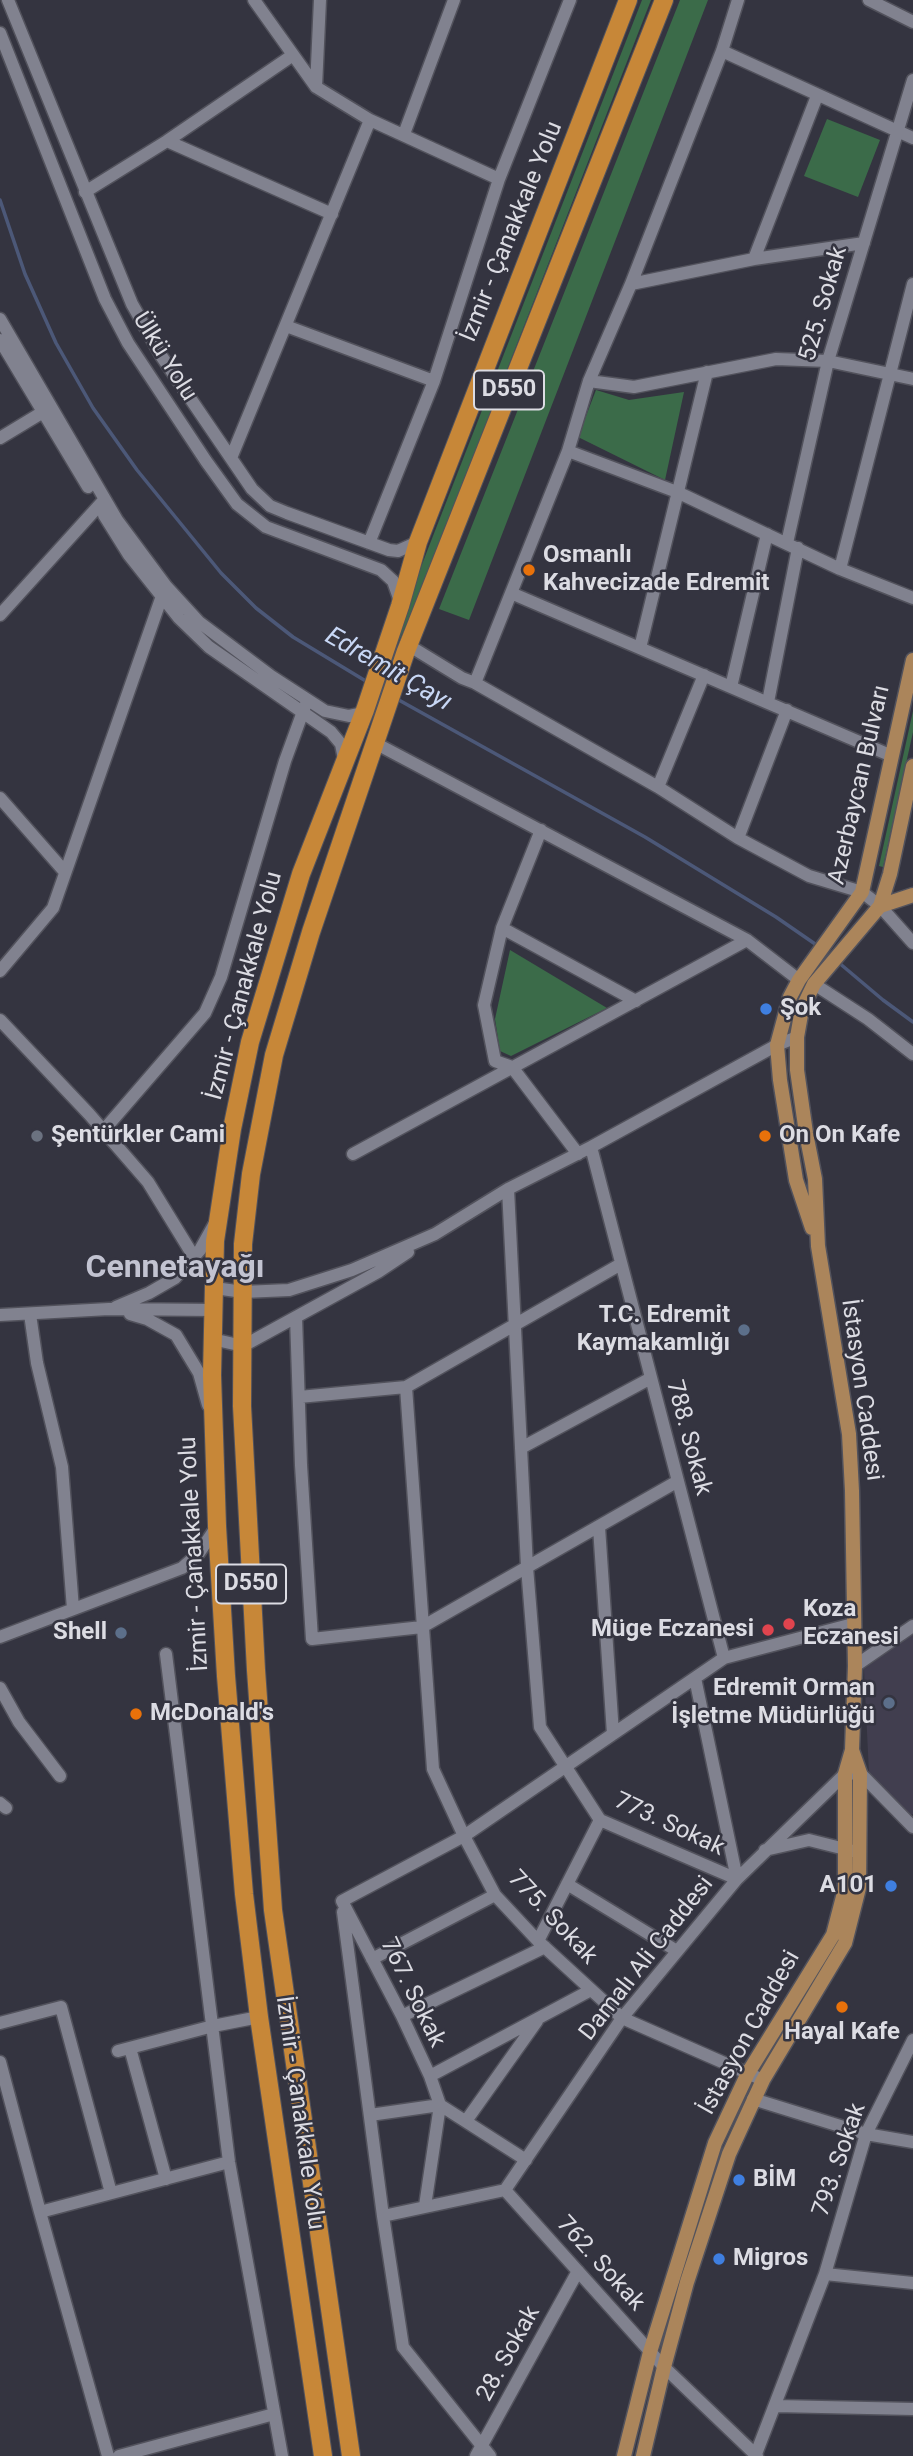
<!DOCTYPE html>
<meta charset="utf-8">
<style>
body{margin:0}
canvas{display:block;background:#343440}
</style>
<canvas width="913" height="2456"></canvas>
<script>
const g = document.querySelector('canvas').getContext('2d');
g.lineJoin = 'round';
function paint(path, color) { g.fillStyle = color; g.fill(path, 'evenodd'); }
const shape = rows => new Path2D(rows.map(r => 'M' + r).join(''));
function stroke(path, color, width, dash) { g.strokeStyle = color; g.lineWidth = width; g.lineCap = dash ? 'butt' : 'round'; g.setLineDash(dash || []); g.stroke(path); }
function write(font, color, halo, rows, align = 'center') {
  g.font = font + ' Roboto,sans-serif'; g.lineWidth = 5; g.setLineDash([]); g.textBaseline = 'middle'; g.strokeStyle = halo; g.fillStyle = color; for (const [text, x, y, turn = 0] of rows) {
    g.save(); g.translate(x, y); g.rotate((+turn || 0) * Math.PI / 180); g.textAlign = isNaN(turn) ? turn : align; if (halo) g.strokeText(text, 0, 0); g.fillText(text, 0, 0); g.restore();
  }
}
paint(shape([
 [913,1634,913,1814,910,1815,869,1773,864,1669]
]), '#413e4f');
paint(shape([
 [642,0,651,0,418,598,394,652,391,649,410,595],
 [680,0,708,0,469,620,439,609],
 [827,119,880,140,858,197,804,176],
 [596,390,629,400,684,392,665,480,578,437],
 [913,711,913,732,883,867,879,866],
 [510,950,607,1008,511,1056,500,1051,495,1019]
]), '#3b6b49');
stroke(shape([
 [0,200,25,274,56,343,93,408,137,470,221,573,256,608,293,637,369,683],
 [397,699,645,837,776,917,818,946],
 [838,962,883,1000,913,1022]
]), '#4c5878', 3.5);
const minor = shape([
 [8,0,132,304,162,357,252,489,270,506,287,513,389,550,398,551,418,542],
 [254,0,316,87,370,120,499,179],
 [869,0,913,22],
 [0,33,105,299,128,343,206,461,237,504,266,527,381,570,393,581,400,601],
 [722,51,913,138],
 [316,87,320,0],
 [404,134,454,0],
 [167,141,293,55],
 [85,192,167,141,332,214],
 [754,259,817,96],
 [631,284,722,51,738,0],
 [0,319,117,520,166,586,199,622,271,676,325,711,349,716,359,714,365,710],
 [286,326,434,381],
 [0,340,88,487],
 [589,381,634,387,776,359,828,361,913,379],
 [0,438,48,409],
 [568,451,677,492,840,569,913,598],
 [231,458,370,120],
 [104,515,129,555,179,618,209,647,331,732,341,744,344,759],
 [369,543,434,381,499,179,570,0],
 [787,543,828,361,913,80],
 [840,569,913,284],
 [511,593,892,756],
 [0,615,104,500],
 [408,645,462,678,475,683,658,787,738,838,809,876,862,892,880,906,913,943],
 [640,648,707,372],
 [475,683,568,451,589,381,631,284,754,259,864,243],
 [731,687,767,534],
 [768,702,798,548],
 [375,743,747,940,799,980],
 [658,787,704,675],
 [0,798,65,872],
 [541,830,502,928,636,1001],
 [738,838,787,710],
 [502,928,484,1005,495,1061,512,1067,578,1154],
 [0,971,53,908,163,593],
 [814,984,868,1019,913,1054],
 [0,1020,89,1114,148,1182,194,1257],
 [103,1131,205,1013,221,977,285,761,305,706],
 [591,1147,724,1658],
 [353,1154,747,940],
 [508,1189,527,1567,540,1727,600,1820,737,1879],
 [215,1288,243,1292,289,1290,352,1270,435,1234,508,1189,591,1147,777,1045,797,1037],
 [116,1307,149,1293,175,1278,200,1250,214,1225],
 [30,1314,37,1363,62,1467,73,1609],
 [130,1314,147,1319,176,1335,199,1373,208,1405],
 [0,1315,109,1309,214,1310],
 [296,1317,301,1465,312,1639,422,1627,678,1481],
 [212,1339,243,1346,378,1272,408,1252],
 [406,1387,433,1769,464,1836,495,1895,538,1941,622,2018,763,2080],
 [299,1397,406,1387,621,1264],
 [521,1448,651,1378],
 [599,1527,613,1734],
 [0,1637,182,1568,199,1553,217,1526],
 [166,1654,229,2162,282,2456],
 [855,1666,913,1626],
 [695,1678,737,1879],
 [0,1688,19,1722,60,1776],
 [0,1803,6,1808],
 [765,1850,809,1840,853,1851],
 [567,1884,677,1951],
 [342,1901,464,1836,724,1658,853,1624],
 [342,1901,402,2016,430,2076,440,2105,425,2206],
 [343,1912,383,2216],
 [538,1941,600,1820],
 [372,1959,495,1895],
 [402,2016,545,1947],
 [0,2023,61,2007,111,2193],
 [130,2048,166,2179],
 [118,2051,213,2026,259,2017],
 [0,2062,40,2212,229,2162],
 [430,2076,591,1990],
 [753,2099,866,2134,913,2142],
 [370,2115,440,2105,526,2160],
 [466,2121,537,2021],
 [505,2190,622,2018,737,1879,845,1774,860,1773,913,1827],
 [505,2190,664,2367,757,2456],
 [40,2212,108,2456],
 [825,2274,913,2283],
 [776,2406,913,2409],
 [756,2454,825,2274,866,2134,913,2040],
 [119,2456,274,2414],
 [476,2456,578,2271],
 [490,2456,403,2347,383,2216,505,2190]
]);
const major = shape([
 [880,906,913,895],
 [812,1228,796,1180,780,1080,777,1045,790,997,799,980,862,892,913,660],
 [624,2456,650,2352,715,2143,748,2073,833,1935,845,1889,845,1774,852,1750,855,1666,852,1491,849,1434,818,1246,815,1179,806,1133,797,1070,797,1037,802,1009,814,984,880,906,890,874,913,766],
 [643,2456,664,2367,687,2282,729,2154,763,2080,845,1943,859,1888,860,1773,852,1750]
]);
const highway = shape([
 [323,2456,259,2017,244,1894,226,1676,217,1526,212,1375,215,1241,232,1129,250,1042,301,874,365,710,400,606,418,542,628,0],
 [351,2456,273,1910,256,1670,242,1406,243,1244,251,1174,274,1055,311,932,406,651,664,0]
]);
stroke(minor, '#52525c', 15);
stroke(major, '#52525c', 17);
stroke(highway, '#52525c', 20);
stroke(minor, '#81828f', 12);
stroke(major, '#ab855b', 14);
stroke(highway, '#c78738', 18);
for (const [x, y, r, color] of [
 [529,570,7,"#e8710a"],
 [766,1009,7,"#3f7fe0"],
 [37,1136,7,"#6b7280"],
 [765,1136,7,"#e8710a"],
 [744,1330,7,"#5c6f8a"],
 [789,1624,7,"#e0444e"],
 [768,1630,7,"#e0444e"],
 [121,1633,7,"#5c6f8a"],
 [889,1703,7,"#5c6f8a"],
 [136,1714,7,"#e8710a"],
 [891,1886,7,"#3f7fe0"],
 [842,2007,7,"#e8710a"],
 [739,2180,7,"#3f7fe0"],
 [719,2259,7,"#3f7fe0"]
]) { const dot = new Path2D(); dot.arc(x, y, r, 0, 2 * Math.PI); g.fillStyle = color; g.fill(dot); stroke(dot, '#343440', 2.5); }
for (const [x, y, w] of [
 [509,390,70],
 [251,1584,70]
]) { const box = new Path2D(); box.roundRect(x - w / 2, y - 19.5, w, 39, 5); g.fillStyle = '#343440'; g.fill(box); stroke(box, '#dcdce3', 2); }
write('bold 23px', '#dcdce3', null, [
 ["D550",509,390],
 ["D550",251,1584]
]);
write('24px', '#dcdce3', '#343440', [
 ["İzmir - Çanakkale Yolu",512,232,-68],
 ["525. Sokak",824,304,-74],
 ["Ülkü Yolu",164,357,58],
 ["Azerbaycan Bulvarı",860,785,-77],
 ["İzmir - Çanakkale Yolu",245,986,-75],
 ["İstasyon Caddesi",861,1390,82],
 ["788. Sokak",688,1438,75],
 ["İzmir - Çanakkale Yolu",195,1554,-93],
 ["773. Sokak",669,1825,25],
 ["775. Sokak",552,1918,47],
 ["Damalı Ali Caddesi",647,1959,-52],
 ["767. Sokak",412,1993,64],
 ["İstasyon Caddesi",750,2033,-61],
 ["İzmir - Çanakkale Yolu",299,2113,82],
 ["793. Sokak",840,2160,-71],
 ["762. Sokak",600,2264,48],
 ["28. Sokak",509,2354,-61]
]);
write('bold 24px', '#dcdce3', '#343440', [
 ["Osmanlı",543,556],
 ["Kahvecizade Edremit",543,584],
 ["Şok",780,1009],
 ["Şentürkler Cami",51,1136],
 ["On On Kafe",779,1136],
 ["T.C. Edremit",730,1316,"right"],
 ["Kaymakamlığı",730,1344,"right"],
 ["Koza",803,1610],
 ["Eczanesi",803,1638],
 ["Müge Eczanesi",754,1630,"right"],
 ["Shell",107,1633,"right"],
 ["Edremit Orman",875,1689,"right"],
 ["İşletme Müdürlüğü",875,1717,"right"],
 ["McDonald's",150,1714],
 ["A101",877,1886,"right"],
 ["Hayal Kafe",842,2033,"center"],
 ["BİM",753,2180],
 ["Migros",733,2259]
], 'left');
write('italic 26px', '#c8d7f5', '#343440', [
 ["Edremit Çayı",388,670,30]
]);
write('bold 32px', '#c2c3d1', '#343440', [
 ["Cennetayağı",175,1269]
]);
</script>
